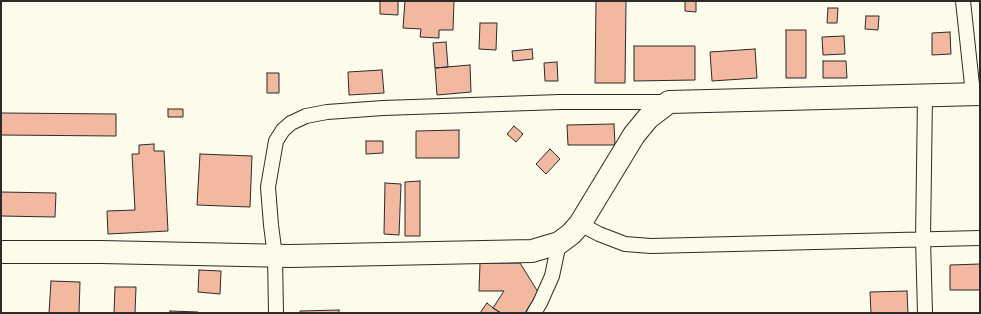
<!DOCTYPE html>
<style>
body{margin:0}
#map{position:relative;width:981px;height:314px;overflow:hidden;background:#fdfbea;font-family:"Nunito Sans",sans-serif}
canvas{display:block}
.frame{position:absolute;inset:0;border:2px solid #2b2b2b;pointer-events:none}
</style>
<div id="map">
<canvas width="981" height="314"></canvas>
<div class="frame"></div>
</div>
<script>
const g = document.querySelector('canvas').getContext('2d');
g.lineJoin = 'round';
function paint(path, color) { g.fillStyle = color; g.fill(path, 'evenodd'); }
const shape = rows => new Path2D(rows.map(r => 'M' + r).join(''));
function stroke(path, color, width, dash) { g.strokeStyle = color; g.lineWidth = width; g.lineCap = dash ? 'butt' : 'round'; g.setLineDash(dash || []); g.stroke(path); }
const building = shape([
 [380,1,398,1,398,15,380,14,380,1],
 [405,1,454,1,453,30,439,30,439,38,420,37,421,29,403,28,405,1],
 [596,1,626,1,625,83,595,83,596,1],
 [685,1,696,1,696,12,685,11,685,1],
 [828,8,838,8,837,23,827,23,828,8],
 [866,16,879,16,878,30,865,29,866,16],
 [480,23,497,23,496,50,479,49,480,23],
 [786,30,806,30,806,78,786,78,786,30],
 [950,32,951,54,932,55,932,33,950,32],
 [844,36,845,54,823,55,822,37,844,36],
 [446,42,448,67,435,68,433,43,446,42],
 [634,46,695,46,695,80,634,81,634,46],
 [532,49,533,59,513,61,512,51,532,49],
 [755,49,757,78,712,81,710,52,755,49],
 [823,61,846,61,847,78,823,78,823,61],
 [557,62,558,81,545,81,544,63,557,62],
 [470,65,471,92,437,95,435,68,470,65],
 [382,70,384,93,349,95,348,72,382,70],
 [267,73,279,73,279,93,267,93,267,73],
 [168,109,183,109,183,117,168,117,168,109],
 [1,113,116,114,116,136,1,135,1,113],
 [614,124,615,145,568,145,567,125,614,124],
 [514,126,523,134,516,142,507,134,514,126],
 [459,130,459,158,416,158,416,131,459,130],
 [366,141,383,141,383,153,366,154,366,141],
 [154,144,154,151,164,151,168,231,108,234,107,211,135,210,132,154,139,154,139,145,154,144],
 [550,149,560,159,546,174,536,164,550,149],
 [200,154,252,156,250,207,197,205,200,154],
 [420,181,420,236,405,236,405,182,420,181],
 [385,183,401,184,399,235,384,234,385,183],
 [1,192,56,193,55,217,1,216,1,192],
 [480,263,520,263,538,292,525,313,501,313,493,308,504,291,479,291,480,263],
 [980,264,980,290,950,290,950,265,980,264],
 [199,270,221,271,220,294,198,292,199,270],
 [51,281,80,282,79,313,49,313,51,281],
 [115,287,136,287,135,313,114,313,115,287],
 [907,291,908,313,871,313,870,292,907,291],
 [487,303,493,308,501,313,480,313,487,303],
 [339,310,339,313,300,313,300,311,339,310],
 [170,311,198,312,198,313,170,313,170,311]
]);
paint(building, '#f2b8a0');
stroke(building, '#2b2b2b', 1);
const street = shape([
 [963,1,973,94],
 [580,224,599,234,625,244,651,246,980,238],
 [276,313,275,256,271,225,268,187,276,141,283,130,291,123,306,116,327,112,383,108,560,102,669,102],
 [534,313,540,303,552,276,559,243],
 [925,313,923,239,925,96]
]);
const highway = shape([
 [1,252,101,252,290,256,532,251,559,243,571,234,580,224,634,135,648,118,669,102,980,94]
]);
stroke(street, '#2b2b2b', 16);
stroke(highway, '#2b2b2b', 24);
stroke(street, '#fdfbea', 14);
stroke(highway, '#fdfbea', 22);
</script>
